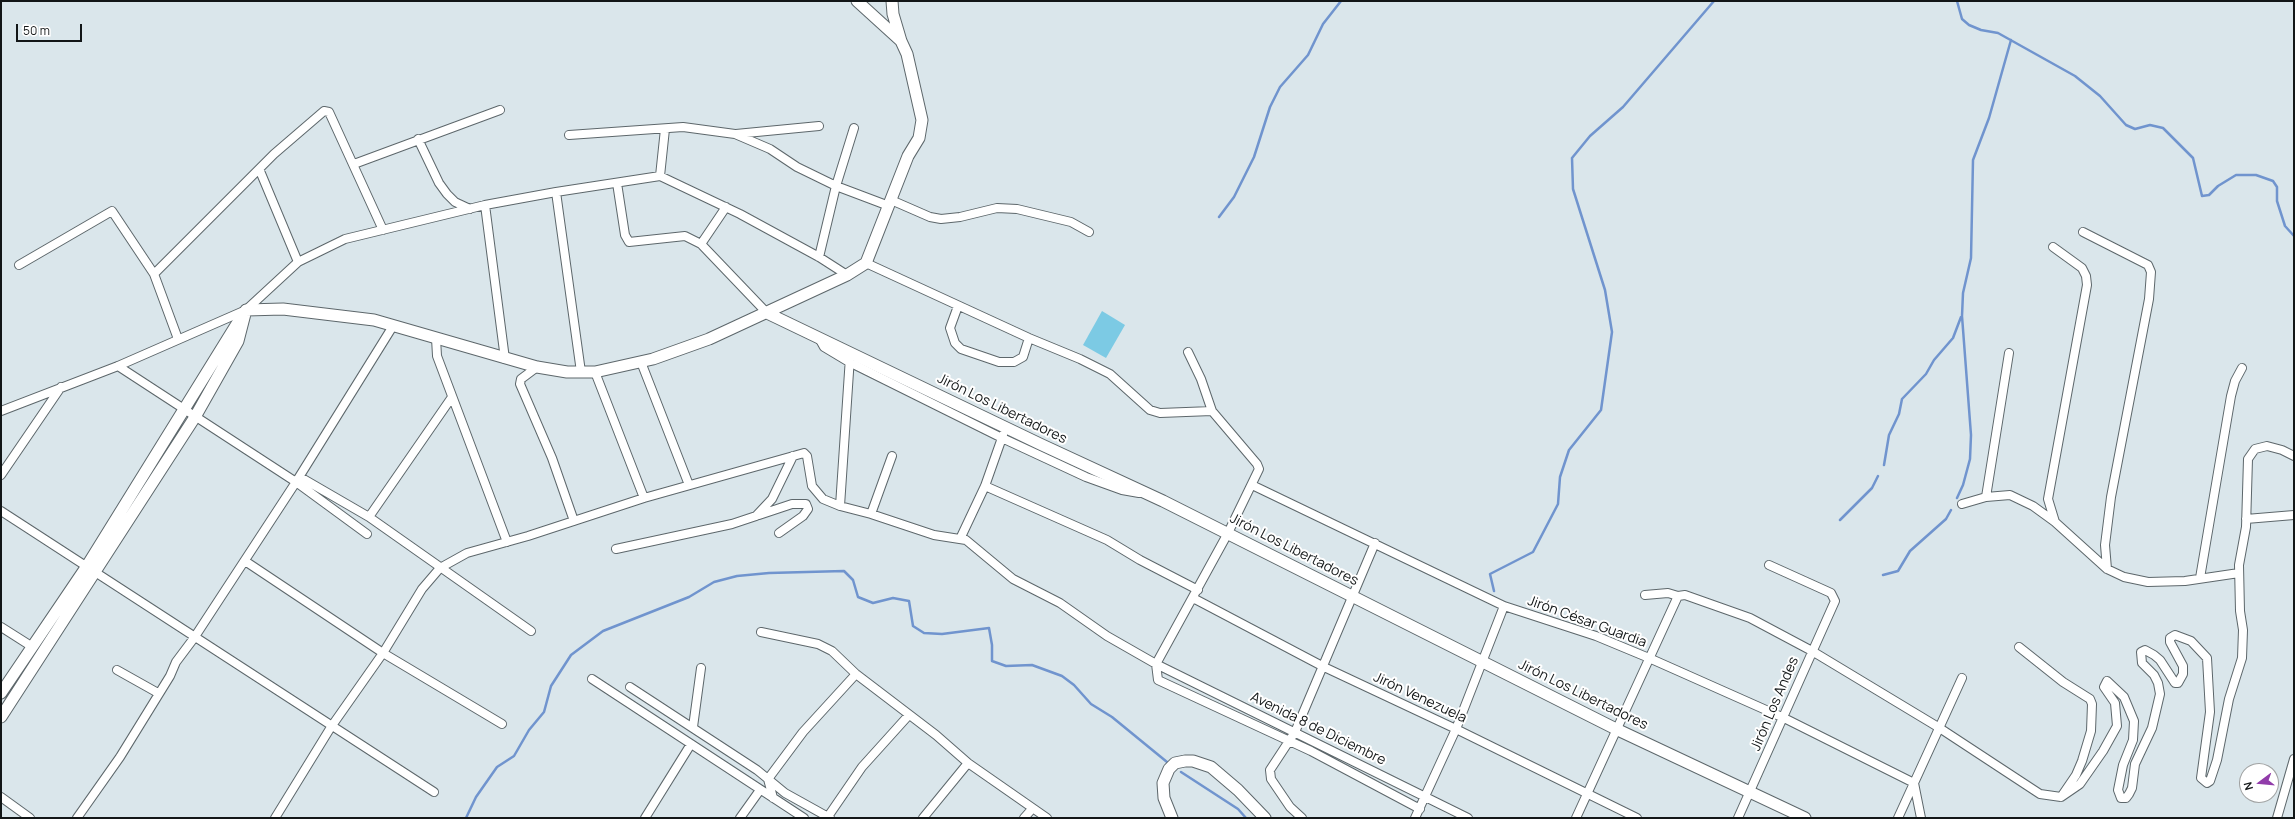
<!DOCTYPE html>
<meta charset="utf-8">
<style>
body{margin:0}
#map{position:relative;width:2295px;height:819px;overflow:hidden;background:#dae6eb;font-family:Manrope,sans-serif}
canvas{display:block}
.frame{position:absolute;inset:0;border:2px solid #121617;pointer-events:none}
.north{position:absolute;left:2239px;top:763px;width:40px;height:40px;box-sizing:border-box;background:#fff;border:1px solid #a0a2a2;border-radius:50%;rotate:254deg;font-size:11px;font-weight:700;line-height:16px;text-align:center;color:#121617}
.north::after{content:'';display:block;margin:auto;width:14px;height:18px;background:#913caa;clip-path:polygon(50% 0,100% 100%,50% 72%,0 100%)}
.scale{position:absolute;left:16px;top:24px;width:66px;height:18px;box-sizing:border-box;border:2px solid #121617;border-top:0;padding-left:5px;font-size:12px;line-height:14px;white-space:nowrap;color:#121617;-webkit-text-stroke:3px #fff;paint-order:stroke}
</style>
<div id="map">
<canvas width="2295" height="819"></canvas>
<div class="frame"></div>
<div class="north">N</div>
<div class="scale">50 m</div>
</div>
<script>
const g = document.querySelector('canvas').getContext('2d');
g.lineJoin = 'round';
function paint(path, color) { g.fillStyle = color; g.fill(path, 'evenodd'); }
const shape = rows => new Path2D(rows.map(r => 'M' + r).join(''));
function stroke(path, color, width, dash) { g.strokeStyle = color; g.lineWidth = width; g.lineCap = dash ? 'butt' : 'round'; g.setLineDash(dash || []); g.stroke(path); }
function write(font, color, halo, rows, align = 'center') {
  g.font = font + ' Manrope,sans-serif'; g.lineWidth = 4; g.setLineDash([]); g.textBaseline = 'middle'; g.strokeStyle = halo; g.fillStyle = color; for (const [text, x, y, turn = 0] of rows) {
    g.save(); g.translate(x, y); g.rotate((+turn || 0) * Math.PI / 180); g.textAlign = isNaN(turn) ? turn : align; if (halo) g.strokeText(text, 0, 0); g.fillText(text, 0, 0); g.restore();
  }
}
paint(shape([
 [1102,311,1125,325,1106,358,1083,345]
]), '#7ccae4');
stroke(shape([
 [1957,1,1962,19,1969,25,1981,30,1998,33,2075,76,2100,96,2126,125,2135,129,2150,125,2163,128,2193,158,2202,196,2209,195,2218,186,2236,175,2256,175,2273,181,2277,187,2277,201,2285,226,2294,236],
 [1219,217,1234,197,1254,157,1270,107,1280,87,1308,55,1323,24,1341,1],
 [1884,465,1889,435,1899,414,1902,399,1926,374,1934,360,1953,338,1961,317],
 [1957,498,1963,485,1970,459,1971,435,1962,316,1963,293,1971,258,1973,160,1989,118,2011,40],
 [1840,520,1872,488,1878,476],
 [1883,575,1898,571,1910,551,1946,519,1951,510],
 [1494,591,1490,574,1533,552,1558,504,1560,477,1569,450,1601,410,1612,332,1605,290,1573,189,1572,158,1590,136,1623,107,1714,1],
 [1181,772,1238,809,1246,818],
 [466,818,476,797,497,767,514,756,529,730,544,712,551,686,571,655,603,631,689,597,714,582,737,576,769,573,844,571,853,580,858,597,873,603,893,598,909,601,913,626,924,633,942,634,989,628,992,645,992,661,1006,666,1032,665,1062,676,1074,685,1091,704,1112,717,1167,762]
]), '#7094ce', 2.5);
const street = shape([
 [854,128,836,186,889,206],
 [736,134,819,126],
 [569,135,683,127,735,134,770,149,797,167,836,186,819,257],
 [418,139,439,183,447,194,455,202,470,209],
 [354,164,500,110],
 [260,171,298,262],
 [660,176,665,129],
 [617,183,625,235,629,242,685,236,701,244],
 [556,192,581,372],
 [891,200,930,217,941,219,960,217,997,208,1017,209,1071,222,1089,232],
 [485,205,505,359],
 [726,207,701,244,767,313],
 [2083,232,2148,265,2151,272,2149,299,2111,497,2105,545,2107,569],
 [2053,247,2082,268,2086,276,2087,285,2048,499,2055,522,2107,569,2124,577,2148,582,2185,581,2239,573],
 [866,263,1029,338,1080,359,1110,374,1150,410,1160,413,1212,411],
 [19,265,112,211,154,274,178,339],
 [154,274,274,154,324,111,329,112,383,230],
 [958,306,950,328,955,343,961,349,999,362,1014,362,1023,357,1029,338],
 [436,338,437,356,507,542],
 [819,338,824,347,849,362,1002,438,1086,477,1122,490,1139,493],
 [1188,352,1201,379,1212,411,1257,464,1259,469,1228,533,1156,664,1158,680,1311,751,1420,809],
 [641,362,689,485],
 [118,366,296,482,367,534],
 [537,367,521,379,520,384,552,458,574,521],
 [595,372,644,498],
 [1,411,118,366,246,310,298,262,345,239,485,205,556,192,660,176,740,214,819,257,847,275],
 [1,475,61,387],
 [300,477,369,517,531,631],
 [1252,485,1504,606,1596,636,1649,658,1784,718,1914,783,1921,818],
 [985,486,1107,540,1140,560,1198,590],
 [1986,497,2009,353],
 [1962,504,1986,497,2010,495,2033,506,2055,522],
 [840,506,850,357],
 [1,511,434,792],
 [871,514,892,456],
 [759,515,792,504,806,504,808,509,803,516,779,533],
 [369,517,452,397],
 [2246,519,2294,515],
 [960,539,985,486,1003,435],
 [616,549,732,524,756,516,772,499,793,456],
 [245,561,383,653,502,724],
 [2200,578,2231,396,2235,381,2242,368],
 [1645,595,1668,593,1678,596],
 [1193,598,1324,667,1456,729,1637,818],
 [1,627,31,646],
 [761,632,818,644,832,651,856,674,936,735,968,763,1047,818],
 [117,670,158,693],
 [592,679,804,818],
 [630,687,757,770,768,779,773,798],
 [693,727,701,668],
 [1,797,30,818],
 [2061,797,2080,784,2103,751,2117,726,2115,703,2104,687,2107,681,2124,697,2134,721,2133,740,2123,765,2118,790,2121,798,2126,798,2129,794,2132,788,2135,764,2152,728,2160,694,2158,683,2154,675,2142,663,2141,652,2145,650,2154,655,2160,660,2175,683,2178,683,2183,674,2183,666,2170,642,2170,638,2175,635,2191,641,2207,658,2210,712,2201,778,2207,783,2210,781,2217,760,2229,699,2242,658,2243,630,2240,611,2239,565,2246,527,2248,459,2255,449,2267,446,2282,450,2294,456],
 [77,818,120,757,170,676,176,662,194,638,296,482,393,326],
 [275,818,331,727,383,653,422,589,440,568,467,553,528,536,644,498,804,453,807,456,812,486,823,499,840,506,871,514,934,535,966,540,1013,579,1060,603,1107,636,1156,664,1468,818],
 [645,818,691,744],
 [740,818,760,790],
 [827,818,862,767,908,716],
 [830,818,785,793,768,779,803,732,856,674],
 [923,818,968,763],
 [1024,818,1032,809],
 [1302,818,1290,807,1271,779,1270,770,1295,732,1375,543],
 [1415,818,1456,729,1504,606],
 [1576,818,1678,596,1685,595,1750,618,1812,651,1938,727,2040,794,2061,797,2076,775,2082,761,2091,731,2092,704,2090,699,2063,682,2019,647],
 [1738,818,1835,601,1831,593,1769,565],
 [1898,818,1962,678],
 [2277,818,2294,759]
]);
const secondary = shape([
 [892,1,893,14,901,41],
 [246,310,283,309,374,320,537,367,567,372,595,372,653,359,709,339,847,275,866,263,908,156,919,138,922,120,907,54,901,41,857,1],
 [767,313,1040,444,1163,501,1618,730,1805,818],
 [1,693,87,566,240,319],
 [1,717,195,417,238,341,246,310],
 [1172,818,1164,798,1163,783,1169,769,1175,763,1185,761,1193,761,1211,767,1238,790,1265,818]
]);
stroke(street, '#5d676b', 10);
stroke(secondary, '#5d676b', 13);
stroke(street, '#fff', 8);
stroke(secondary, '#fff', 11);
write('14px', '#121617', '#fff', [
 ["Jirón Los Libertadores",1002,409,26],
 ["Jirón Los Libertadores",1294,550,27],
 ["Jirón César Guardia",1587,622,20],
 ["Jirón Los Libertadores",1583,695,26],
 ["Jirón Venezuela",1420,698,25],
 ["Jirón Los Andes",1775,704,-67],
 ["Avenida 8 de Diciembre",1318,729,26]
]);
</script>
